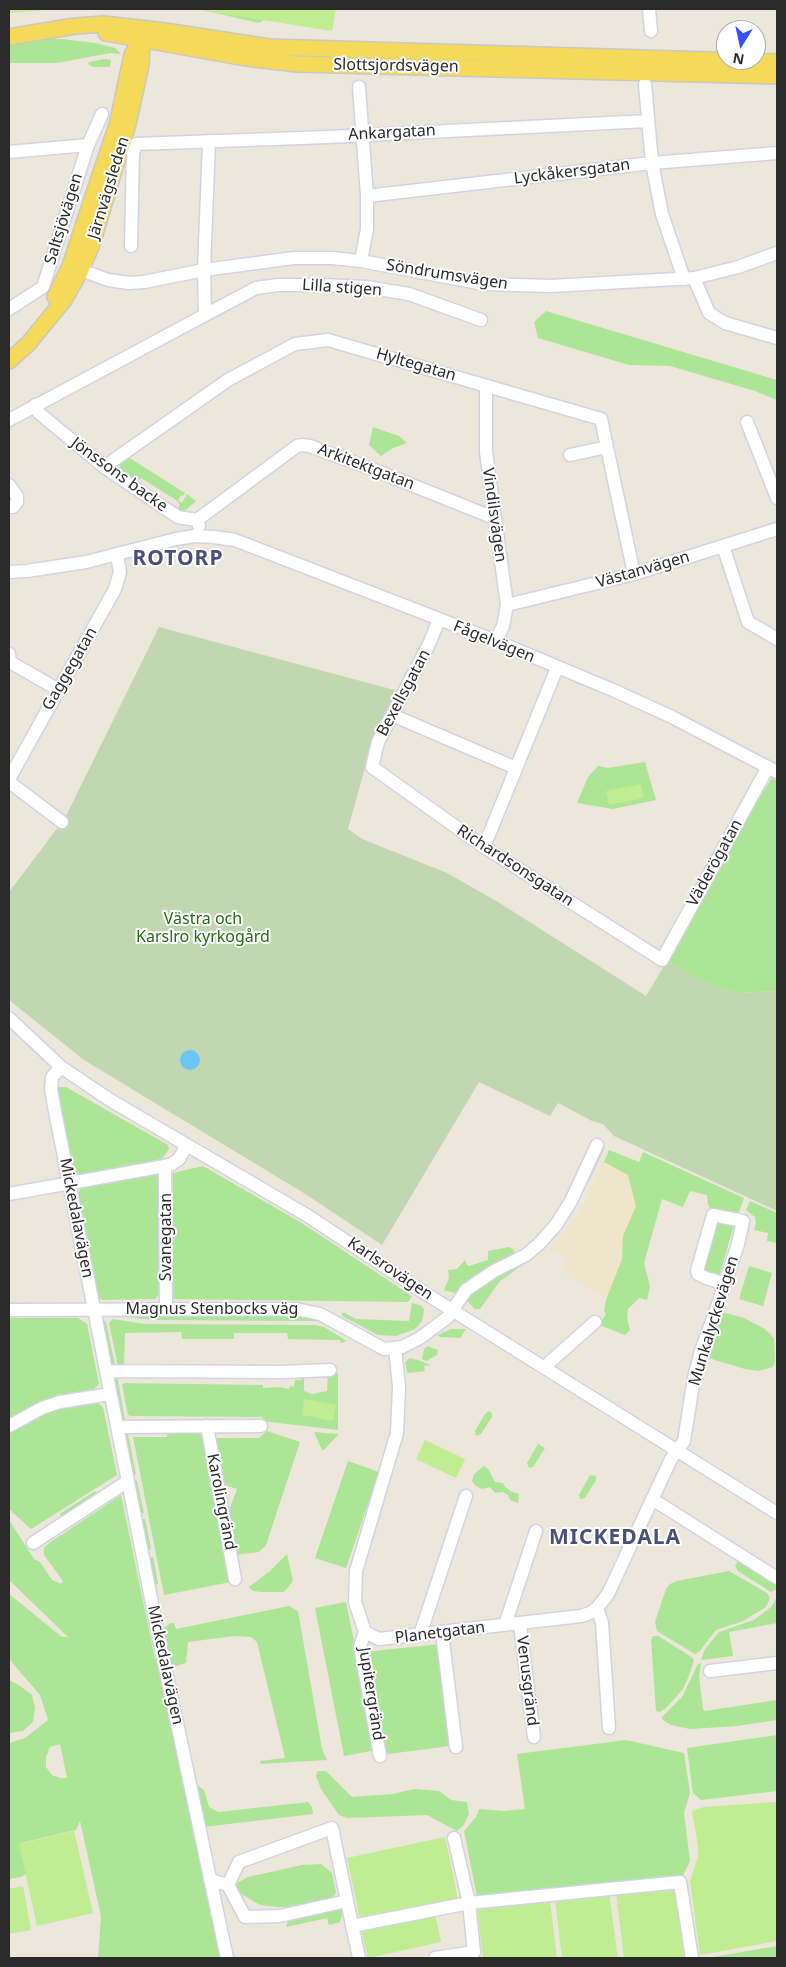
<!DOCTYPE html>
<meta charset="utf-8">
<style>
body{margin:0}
#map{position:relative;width:786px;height:1967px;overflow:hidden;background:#ece6db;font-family:"Noto Sans",sans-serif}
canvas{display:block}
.frame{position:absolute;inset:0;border:10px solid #2a2a2a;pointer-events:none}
.north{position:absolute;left:716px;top:20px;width:50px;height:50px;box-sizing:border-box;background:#fff;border:1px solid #aaa;border-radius:50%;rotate:190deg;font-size:14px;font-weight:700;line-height:20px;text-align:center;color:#2a2a2a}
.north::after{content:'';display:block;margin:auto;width:18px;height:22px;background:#354fff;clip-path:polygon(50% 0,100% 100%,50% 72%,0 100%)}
</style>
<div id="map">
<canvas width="786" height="1967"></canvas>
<div class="frame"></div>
<div class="north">N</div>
</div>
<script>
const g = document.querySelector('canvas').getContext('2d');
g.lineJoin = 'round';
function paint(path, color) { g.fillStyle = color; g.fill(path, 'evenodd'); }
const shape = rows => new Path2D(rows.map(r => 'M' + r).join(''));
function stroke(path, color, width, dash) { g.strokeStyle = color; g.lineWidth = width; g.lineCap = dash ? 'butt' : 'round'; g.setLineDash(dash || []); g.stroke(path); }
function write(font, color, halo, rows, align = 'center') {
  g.font = font + ' "Noto Sans",sans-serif'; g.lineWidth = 4; g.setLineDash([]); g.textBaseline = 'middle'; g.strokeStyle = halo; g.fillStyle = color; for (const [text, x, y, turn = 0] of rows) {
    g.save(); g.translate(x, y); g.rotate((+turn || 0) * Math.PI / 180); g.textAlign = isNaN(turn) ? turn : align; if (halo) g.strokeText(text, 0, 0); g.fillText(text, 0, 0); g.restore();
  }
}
paint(shape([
 [604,1158,630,1170,638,1221,621,1257,610,1301,561,1271,568,1259,550,1249,566,1231,581,1208]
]), '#efe5ca');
paint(shape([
 [198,9,267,18,259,23],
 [41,39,61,39,95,43,115,48,121,54,111,53,56,63,9,63,9,42],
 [104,59,111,60,110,67,93,67,88,64,89,62],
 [546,311,777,380,777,400,755,391,670,366,629,365,538,338,534,322],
 [373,427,399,436,407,443,393,448,381,456,369,445],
 [128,457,185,493,183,496,181,495,178,500,182,503,187,494,196,501,180,515,177,511,180,504,176,500,141,478,135,486,119,471,119,463],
 [645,762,656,800,613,809,577,803,588,777,598,766,608,768],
 [772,778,777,781,777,991,737,993,719,988,694,977,667,961,759,798],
 [57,1087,66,1087,168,1145,169,1149,162,1159,76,1175,74,1173],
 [602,1146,605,1147,589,1181,586,1185,585,1183],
 [609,1150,639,1162,643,1152,744,1198,737,1217,711,1211,708,1204,707,1195,690,1191,683,1207,662,1199,644,1263,650,1286,647,1300,639,1298,628,1309,627,1318,630,1330,625,1335,599,1325,606,1314,604,1311,606,1300,622,1259,623,1236,636,1206,628,1175,604,1162],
 [203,1166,300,1222,412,1296,408,1302,174,1299,170,1295,173,1173],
 [157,1173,162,1177,160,1293,155,1299,102,1300,98,1297,78,1193,82,1187],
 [750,1201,777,1213,777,1243,767,1241,768,1233,754,1230,756,1223,755,1217,746,1210],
 [715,1219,734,1225,719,1277,700,1273],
 [509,1247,514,1250,514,1256,458,1294,444,1290,449,1278,448,1270,457,1269,465,1260,467,1265,469,1266,488,1260,488,1251],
 [522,1262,524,1264,500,1281,480,1309,475,1309,465,1299,473,1289],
 [749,1266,772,1273,763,1306,739,1299],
 [412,1303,422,1306,424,1310,422,1321,415,1329,396,1336,378,1335,342,1316,342,1313,345,1313,356,1319,409,1321],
 [719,1311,744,1318,765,1329,774,1338,775,1361,773,1367,758,1371,745,1369,705,1357],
 [246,1313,308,1315,320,1321,152,1320,112,1315],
 [9,1318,78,1318,87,1324,99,1384,93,1390,69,1393,46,1400,9,1419],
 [102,1319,106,1322,115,1365,111,1367],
 [113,1319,145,1324,315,1325,324,1327,347,1341,341,1343,340,1340,288,1339,287,1333,234,1333,234,1339,182,1339,181,1332,125,1333,124,1366,118,1366,109,1323],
 [451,1329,466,1329,460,1338,440,1337,438,1335],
 [428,1346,438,1350,437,1355,426,1361,422,1359,424,1349],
 [410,1358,418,1360,431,1365,424,1366,425,1371,407,1373,405,1362],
 [112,1373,117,1375,125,1420,122,1419],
 [328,1373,338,1373,338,1430,262,1421,262,1417,131,1416,128,1415,122,1385,124,1383,263,1385,263,1388,279,1387,289,1389,290,1386,294,1387,295,1380,301,1380,302,1375,304,1375,304,1391,312,1394,327,1391],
 [95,1401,103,1407,117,1475,31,1529,10,1510,9,1504,9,1431,42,1413,70,1404],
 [489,1411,492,1413,492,1417,481,1434,476,1436,475,1431,485,1414],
 [127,1429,136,1474,133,1476,124,1434],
 [168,1429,194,1431,201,1434,205,1440,231,1582,164,1595,133,1437,167,1437],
 [267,1431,300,1442,266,1545,259,1552,234,1555,226,1519,237,1489,222,1484,213,1438,259,1438],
 [314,1432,338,1434,339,1434,324,1450,322,1450],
 [538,1444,545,1448,533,1467,529,1468,527,1463],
 [348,1461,379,1472,346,1568,315,1558],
 [484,1466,488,1469,495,1482,503,1483,505,1487,512,1492,519,1494,518,1503,510,1500,508,1495,503,1492,495,1493,490,1487,482,1489,476,1486,472,1481,474,1474],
 [590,1475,596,1476,596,1480,585,1498,580,1499,579,1495],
 [133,1480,137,1481,144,1513,142,1514,140,1514],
 [95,1491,97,1495,62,1519,60,1514],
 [121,1495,155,1659,160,1659,221,1948,220,1958,98,1958,101,1916,80,1821,76,1830,21,1843,28,1873,21,1877,9,1879,9,1743,25,1738,48,1720,40,1695,9,1659,9,1594,62,1637,70,1637,67,1636,9,1580,9,1520,34,1559,40,1562,52,1580,61,1584,63,1581,44,1555,44,1548,49,1543],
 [60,1744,67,1778,60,1778,52,1775,46,1767,46,1757,50,1747],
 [141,1519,145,1519,151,1548,148,1552],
 [287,1554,293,1581,284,1592,262,1592,253,1591,249,1587,270,1571],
 [153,1557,158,1583,155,1587,154,1587,148,1558],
 [738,1561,777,1583,777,1589,771,1592,738,1571,735,1566],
 [729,1571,767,1593,770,1598,766,1607,743,1621,716,1630,699,1652,695,1654,657,1631,655,1622,666,1589,670,1584,677,1581],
 [777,1597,777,1623,729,1632,733,1656,701,1660,705,1649,719,1632,754,1620,771,1607],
 [346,1602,376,1750,344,1756,315,1608],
 [289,1606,298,1611,322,1749,327,1760,261,1764,260,1761,285,1758,257,1642,251,1637,234,1636,188,1642,186,1663,176,1666,170,1664,162,1634,165,1627,171,1623,174,1623,176,1629],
 [653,1636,658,1636,693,1658,694,1661,688,1678,683,1689,666,1708,660,1712,656,1711,651,1640],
 [440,1644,450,1746,388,1754,384,1749,364,1652],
 [701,1663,699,1677,703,1709,705,1711,777,1700,777,1720,737,1726,690,1729,671,1725,663,1720,662,1717,682,1697,698,1664],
 [9,1680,19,1685,32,1695,35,1708,33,1722,23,1731,10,1733],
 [777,1735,777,1791,701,1800,693,1793,687,1748],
 [626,1740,684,1753,690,1793,684,1813,690,1861,681,1880,478,1902,464,1831,476,1817,479,1809,503,1811,525,1809,517,1754],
 [318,1771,326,1771,352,1797,393,1794,414,1789,439,1791,451,1800,467,1802,469,1814,463,1826,457,1831,427,1815,347,1818,339,1815,321,1789,316,1776],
 [195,1784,204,1790,209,1807,218,1812,308,1802,312,1807,313,1814,203,1827],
 [321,1864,332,1873,336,1893,332,1898,292,1908,260,1905,236,1891,237,1883,248,1877,302,1865],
 [340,1907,342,1915,340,1922,329,1925,327,1918,286,1927,288,1919],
 [777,1946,777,1958,712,1958,713,1957]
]), '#ace595');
paint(shape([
 [159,627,398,691,372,742,348,829,362,839,447,873,498,902,646,996,667,961,694,977,719,988,737,993,777,991,777,1211,614,1136,603,1124,592,1121,558,1103,550,1116,479,1082,382,1245,307,1195,84,1060,9,1000,9,892,65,818]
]), '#c1d7b2');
paint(shape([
 [9,9,57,9,9,13],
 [194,9,336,9,332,31],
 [641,784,644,798,609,805,606,791],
 [304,1399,336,1405,333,1421,302,1415],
 [425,1440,465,1459,456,1478,416,1459],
 [776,1802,777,1811,777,1941,700,1955,690,1881,698,1857,698,1846,692,1811,704,1807],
 [74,1831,93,1913,37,1926,19,1844],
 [445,1837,458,1899,360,1919,347,1858],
 [23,1886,31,1930,9,1934,9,1889],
 [675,1886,684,1958,624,1958,616,1893],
 [609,1893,618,1958,562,1958,555,1900],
 [550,1901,557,1958,483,1958,477,1910],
 [435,1913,441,1942,368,1958,361,1929]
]), '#c0ed91');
paint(shape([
 '180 1060a10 10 0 1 1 20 0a10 10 0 1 1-20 0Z'
]), '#6ac6f2');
const minor = shape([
 [649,9,651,31],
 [645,84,652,163,662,214,684,279],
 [359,87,367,196,367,229,361,261],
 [9,152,88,145],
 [367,196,652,163,777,153],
 [131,246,133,153,136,144,328,137,648,121],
 [73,267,108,280,129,283,144,282,204,270,209,141],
 [694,278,709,313,725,323,777,338],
 [9,309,43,287,88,145,102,114],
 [205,315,256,288,278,285,322,285,366,287,409,294,481,320],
 [486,386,486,452,507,605,503,626,496,641],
 [35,405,39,413,104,467,178,517,197,520,199,526],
 [9,420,205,315,204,270,294,258,332,258,361,261,484,284,551,286,694,278,738,267,777,253],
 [747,422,777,498],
 [570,455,607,447],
 [104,467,228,380,295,344,328,340,601,419,634,574],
 [9,485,17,496,17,502,13,507,9,507],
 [197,520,297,446,302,445,310,446,372,469,494,518],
 [723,546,748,622,777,639],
 [9,572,27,571,86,562,176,539,194,536,214,537,235,540,496,641,615,691,672,717,777,772],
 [507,605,634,574,777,529],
 [439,620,429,644,378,742,372,767,484,847,662,960,768,767],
 [9,654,10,662,57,689],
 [392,715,516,768],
 [9,779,115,589,120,572,117,556],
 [9,782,62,822],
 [484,847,557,668],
 [9,1018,61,1067,110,1100,308,1216,423,1292,777,1513],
 [61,1067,52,1077,51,1089,53,1101,157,1629,227,1958],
 [165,1166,166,1308],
 [9,1194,165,1166,172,1164,179,1159,187,1145],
 [9,1310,296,1309,320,1314,384,1349,402,1347,420,1338,448,1317,466,1290,494,1271,526,1255,539,1244,556,1225,571,1201,597,1145],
 [395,1348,399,1387,397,1433,356,1571,355,1602,365,1632,379,1639,581,1616,590,1613,597,1608,608,1594,671,1459,684,1441,694,1378,701,1351,717,1307,738,1244,743,1221,713,1215,697,1271,698,1274,706,1278,724,1283],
 [545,1368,551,1361,595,1322],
 [107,1371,282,1372,330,1370],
 [9,1426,42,1408,60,1402,110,1394],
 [207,1426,235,1579],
 [117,1427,261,1426],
 [652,1499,777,1578],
 [33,1543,128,1481],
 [597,1608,602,1623,609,1728],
 [520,1624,534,1737],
 [505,1625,536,1531],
 [365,1632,360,1646,380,1756],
 [442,1633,456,1747],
 [420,1635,466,1496],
 [710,1671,777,1663],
 [454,1838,469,1903,680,1882,692,1958],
 [210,1880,228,1885,239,1862,332,1828,347,1901,280,1916,245,1917,228,1885],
 [347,1901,359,1958],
 [352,1926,469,1903,474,1952,435,1958]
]);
const major = shape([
 [106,33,246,58,297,64,777,76],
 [9,37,75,26,104,24,165,31,269,47,777,62],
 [55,297,70,266,99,178,117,125,132,55,139,42],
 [9,361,28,344,64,300,81,270,91,247,127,128,141,65,142,44,141,39,134,32]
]);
stroke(minor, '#d0d3e3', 15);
stroke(major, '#c8c8c8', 18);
stroke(minor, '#fff', 12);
stroke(major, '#f5d958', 15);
write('16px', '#2a2a2a', '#fff', [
 ["Slottsjordsvägen",396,66,1],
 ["Ankargatan",392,133,-3],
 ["Lyckåkersgatan",572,172,-7],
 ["Järnvägsleden",109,188,-73],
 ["Saltsjövägen",64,219,-73],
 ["Söndrumsvägen",447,275,9],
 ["Lilla stigen",342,288,4],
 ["Hyltegatan",416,365,16],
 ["Arkitektgatan",366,467,21],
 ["Jönssons backe",119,475,36],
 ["Vindilsvägen",494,515,82],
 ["Västanvägen",643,570,-16],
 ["Fågelvägen",494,642,22],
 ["Gaggegatan",70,669,-60],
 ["Bexellsgatan",404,693,-62],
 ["Väderögatan",715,863,-61],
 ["Richardsonsgatan",515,866,33],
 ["Mickedalavägen",76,1218,79],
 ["Svanegatan",166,1237,-90],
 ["Karlsrovägen",390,1269,34],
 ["Magnus Stenbocks väg",212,1309],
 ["Munkalyckevägen",714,1321,-73],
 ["Karolingränd",221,1502,79],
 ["Planetgatan",440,1633,-7],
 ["Mickedalavägen",165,1665,78],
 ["Venusgränd",527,1681,83],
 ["Jupitergränd",371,1694,81]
]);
write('16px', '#246918', '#fff', [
 ["Västra och",203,919],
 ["Karslro kyrkogård",203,937]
]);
g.letterSpacing = '1px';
write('bold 21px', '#494f7c', '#fff', [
 ["ROTORP",178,559],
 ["MICKEDALA",615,1538]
]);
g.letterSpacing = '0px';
</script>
